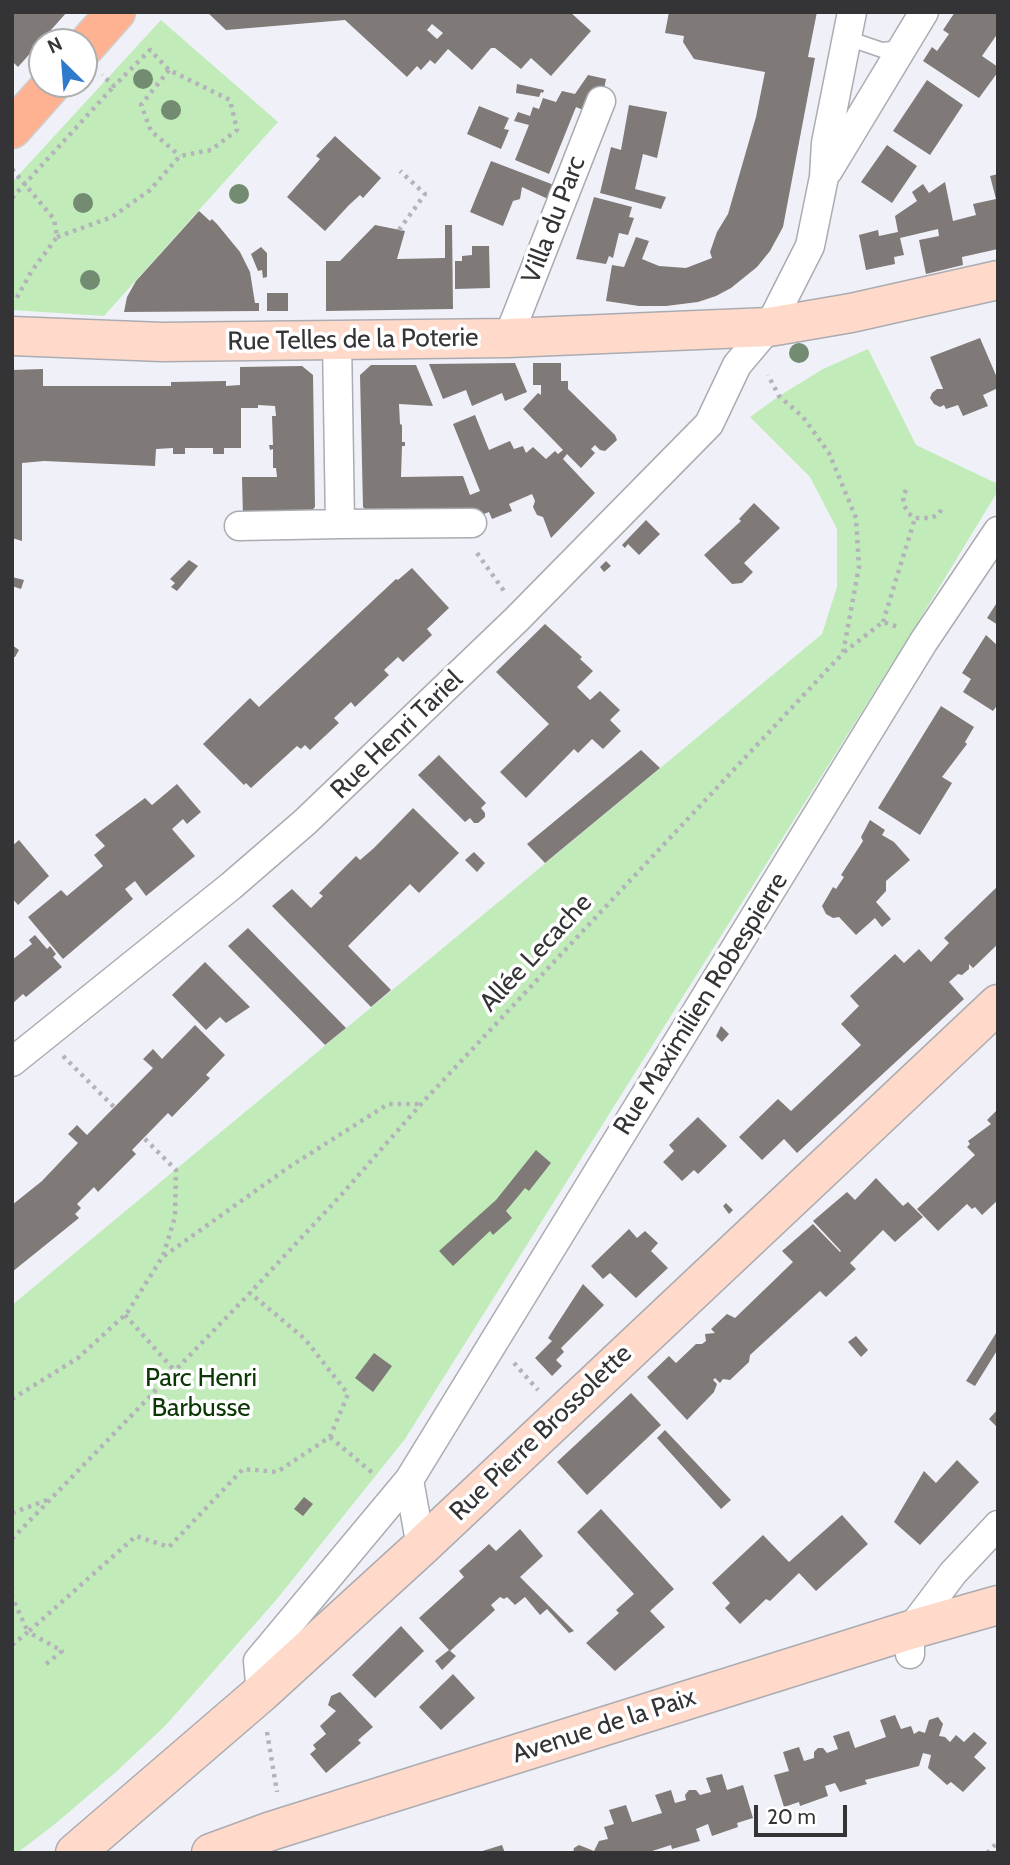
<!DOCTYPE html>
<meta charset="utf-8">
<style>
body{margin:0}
#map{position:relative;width:1010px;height:1865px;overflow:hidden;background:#f0f1f8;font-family:Cabin,sans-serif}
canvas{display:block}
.frame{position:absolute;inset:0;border:14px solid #343437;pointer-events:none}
.north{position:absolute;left:28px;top:28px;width:70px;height:70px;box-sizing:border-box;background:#fff;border:2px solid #aeaeaf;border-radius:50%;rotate:335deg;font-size:19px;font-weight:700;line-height:28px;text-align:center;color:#343437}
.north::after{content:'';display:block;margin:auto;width:24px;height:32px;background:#307acb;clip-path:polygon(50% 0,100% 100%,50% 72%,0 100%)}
.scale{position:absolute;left:754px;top:1805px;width:93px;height:32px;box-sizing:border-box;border:4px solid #343437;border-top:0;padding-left:9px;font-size:21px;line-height:24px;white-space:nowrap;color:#343437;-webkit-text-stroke:5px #fff;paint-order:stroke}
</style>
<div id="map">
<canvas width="1010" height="1865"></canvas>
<div class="frame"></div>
<div class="north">N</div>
<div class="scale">20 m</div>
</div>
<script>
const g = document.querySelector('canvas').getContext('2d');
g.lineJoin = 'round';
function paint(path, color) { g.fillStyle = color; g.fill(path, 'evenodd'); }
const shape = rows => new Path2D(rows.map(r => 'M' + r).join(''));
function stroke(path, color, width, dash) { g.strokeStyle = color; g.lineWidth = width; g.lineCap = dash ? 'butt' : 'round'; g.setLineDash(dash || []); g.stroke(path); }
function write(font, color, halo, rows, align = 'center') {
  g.font = font + ' Cabin,sans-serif'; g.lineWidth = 7; g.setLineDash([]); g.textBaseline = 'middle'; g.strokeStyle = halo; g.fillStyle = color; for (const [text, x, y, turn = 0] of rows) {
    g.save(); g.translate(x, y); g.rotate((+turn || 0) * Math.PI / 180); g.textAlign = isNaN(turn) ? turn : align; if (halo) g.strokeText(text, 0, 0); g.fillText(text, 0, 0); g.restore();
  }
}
paint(shape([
 [161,20,278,122,104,316,12,310,12,182],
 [868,349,916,445,998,484,998,491,912,632,405,1439,277,1599,166,1725,116,1772,55,1824,17,1853,12,1853,12,1305,822,634,837,587,837,529,810,477,750,417,779,396,823,369]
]), '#c1ecba');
paint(shape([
 [12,12,67,12,18,67,12,61],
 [207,12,570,12,591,31,551,76,531,58,521,69,495,48,491,48,472,70,448,49,435,64,430,60,421,70,417,66,407,77,345,20,226,30],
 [432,24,443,33,437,39,427,30],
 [669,12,817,12,808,57,815,58,783,227,770,251,757,267,731,288,716,296,698,302,666,306,639,306,606,301,612,265,624,267,636,237,649,241,642,259,659,266,686,268,712,258,710,252,717,232,728,214,756,117,765,72,694,59,683,42,684,36,665,33],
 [955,12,998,12,998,33,982,56,998,67,998,72,979,98,923,61,932,47,937,51,949,34,943,30],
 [588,75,606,79,602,100,583,110,576,107,549,174,515,160,529,125,514,121,518,112,530,116,533,107,539,109,543,98,556,102,562,91,575,94],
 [927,80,963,105,930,155,893,131],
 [517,84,544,90,543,93,541,92,539,97,516,93],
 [629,105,667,112,657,158,643,154,635,189,666,197,661,209,600,193,611,147,621,150],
 [479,106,509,118,504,129,509,130,501,149,467,134],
 [335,136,381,178,363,198,360,195,349,205,325,231,287,197,320,159,316,156],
 [887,145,917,166,892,203,861,182],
 [491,161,554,185,548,199,522,187,520,199,513,201,503,226,470,212],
 [998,174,998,249,962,257,963,265,926,274,919,240,939,236,938,229,900,238,904,255,894,257,895,264,866,270,859,235,878,230,879,236,898,232,895,216,917,201,912,192,923,184,929,193,945,182,953,221,976,215,973,204,996,199,990,176],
 [594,197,632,207,629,217,634,218,628,235,619,233,613,258,609,256,606,264,576,259],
 [199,211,210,221,212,219,217,224,240,252,250,272,255,303,259,303,259,311,124,312,127,297,136,281],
 [375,225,405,231,397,259,445,258,445,225,452,225,453,309,326,311,326,261,340,261],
 [472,246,489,246,490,288,455,289,455,261,462,261,462,256,472,255],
 [261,247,267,253,267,277,263,278,262,270,258,271,251,254],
 [267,293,288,293,288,311,267,311],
 [980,338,998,380,998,388,983,395,988,406,963,416,958,405,946,409,944,405,940,407,934,404,930,398,932,393,937,389,943,389,930,357],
 [515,363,527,392,505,401,502,393,472,406,466,390,443,399,429,364],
 [533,363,561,363,561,381,568,381,568,389,615,435,617,440,605,451,600,450,595,445,591,449,595,453,581,468,567,454,563,459,595,493,551,538,543,517,537,515,533,507,535,501,532,494,509,504,512,511,492,519,489,512,479,516,485,530,374,517,363,507,360,375,371,365,416,365,433,406,399,404,400,424,402,425,402,442,405,442,405,446,402,446,401,477,463,476,470,495,480,491,453,424,475,415,489,450,510,441,514,449,523,446,526,453,533,447,546,459,555,451,558,454,563,450,523,409,538,393,541,395,541,385,533,385],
 [302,366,313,375,315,507,306,517,243,518,242,477,277,477,276,468,273,468,273,449,270,450,269,445,273,445,272,416,276,416,275,406,258,405,258,408,241,408,241,448,224,448,224,454,213,454,213,448,185,448,185,454,173,454,173,448,156,449,155,466,44,461,22,463,22,541,12,538,12,370,43,369,43,386,171,386,171,382,226,381,226,386,240,385,240,367],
 [754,503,780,528,744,563,753,572,742,583,732,584,704,555,741,521,739,519],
 [646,520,660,534,639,555,628,544,625,548,622,545],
 [189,560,198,566,177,591,171,587,175,583,170,579],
 [606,561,611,566,604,572,600,567],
 [412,568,449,608,427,629,432,635,403,662,398,657,384,670,389,675,355,707,351,702,334,718,339,723,310,750,305,745,301,749,297,746,251,788,246,783,244,785,203,744,250,698,259,707,396,579,398,580],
 [12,577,24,580,21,589,12,586],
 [998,601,998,625,987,618],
 [545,624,582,657,580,659,593,671,577,687,590,700,600,691,620,710,610,720,621,731,603,749,592,739,578,753,574,749,526,798,500,772,549,724,496,672],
 [986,635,998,646,998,704,993,711,963,692,971,679,962,673],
 [12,645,19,650,15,657,12,657],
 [941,706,974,727,965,742,967,744,942,777,952,783,920,835,878,808],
 [641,750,660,768,545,863,527,844],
 [439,755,486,803,481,808,485,813,485,817,478,823,474,823,470,818,465,822,418,775],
 [177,784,201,812,187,824,183,819,172,829,195,856,146,896,135,881,125,889,133,899,63,959,28,917,61,890,67,896,103,866,94,855,105,846,95,835,145,798,152,805],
 [413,808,459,853,419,893,410,884,348,946,391,990,371,1007,272,906,292,889,311,908,323,896,319,893,356,856,360,860,374,848],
 [870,820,885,830,882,835,894,842,910,860,886,881,886,891,876,902,891,919,882,927,875,918,856,935,839,917,833,918,826,914,822,906,833,887,836,889,844,877,841,875,863,841,861,837],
 [19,840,49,876,18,905,12,898,12,846],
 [474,852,485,863,477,872,465,860],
 [998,886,998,944,973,968,969,964,969,969,962,975,958,974,949,982,964,999,797,1153,784,1139,762,1160,739,1137,778,1099,791,1111,861,1045,841,1024,859,1006,850,996,895,954,904,963,919,949,931,962,949,943,944,938],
 [248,928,346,1028,325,1045,228,946],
 [35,935,47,949,50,946,56,954,53,957,62,967,26,997,23,994,13,1003,12,960,32,944,29,940],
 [205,962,250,1007,226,1023,220,1017,206,1030,172,995],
 [195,1025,225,1055,206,1075,210,1078,172,1117,168,1113,132,1150,136,1154,98,1192,94,1187,77,1204,81,1208,75,1214,79,1218,12,1272,12,1205,42,1181,78,1143,68,1134,77,1125,87,1135,153,1068,143,1059,153,1049,162,1059],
 [721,1026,729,1034,722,1042,716,1036],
 [998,1109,998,1200,982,1215,975,1207,972,1209,967,1204,938,1231,917,1209,975,1155,967,1147,970,1144,968,1141,991,1124,987,1120],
 [698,1117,727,1146,698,1174,694,1170,682,1181,663,1162,674,1151,669,1145],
 [536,1150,551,1163,529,1191,525,1188,506,1211,512,1218,493,1235,490,1231,453,1266,439,1251,496,1200],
 [876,1178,903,1206,908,1202,923,1217,895,1242,883,1230,850,1263,856,1269,826,1297,820,1291,750,1355,749,1362,730,1380,723,1379,720,1383,715,1378,713,1380,717,1384,714,1392,687,1420,647,1377,669,1356,676,1363,696,1344,702,1344,706,1341,705,1334,715,1333,711,1329,727,1314,735,1318,793,1262,782,1251,813,1224,840,1252,841,1251,813,1221,847,1192,855,1200],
 [726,1203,733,1210,729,1214,723,1206],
 [629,1229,637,1238,645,1231,658,1243,651,1251,668,1268,636,1298,610,1273,603,1279,591,1266],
 [583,1284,604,1305,561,1348,564,1352,556,1360,562,1366,552,1376,535,1358,552,1341,548,1338],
 [998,1330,998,1349,975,1386,966,1381],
 [856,1336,868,1350,861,1357,848,1342],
 [374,1353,392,1366,373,1392,355,1378],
 [631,1393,661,1425,587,1495,557,1462],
 [998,1409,998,1428,989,1419],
 [665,1430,731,1500,721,1509,657,1438],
 [957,1460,979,1482,920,1545,894,1522,924,1471,936,1483],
 [304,1497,313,1504,303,1516,294,1509],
 [601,1509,674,1589,650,1611,665,1627,615,1671,586,1643,619,1613,616,1610,634,1594,577,1532],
 [842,1515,868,1544,816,1591,799,1573,770,1601,766,1599,740,1624,725,1608,730,1603,712,1583,763,1535,789,1562],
 [520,1529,543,1556,520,1577,574,1631,569,1633,547,1609,540,1615,525,1597,515,1605,507,1597,504,1599,500,1597,491,1605,495,1610,450,1651,419,1618,464,1577,459,1571,489,1544,496,1551],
 [401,1626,424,1651,375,1698,352,1675],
 [449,1650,456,1656,442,1670,435,1661],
 [453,1674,475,1698,441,1730,419,1707],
 [340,1692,373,1727,358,1740,361,1743,326,1773,310,1754,316,1749,313,1745,326,1734,320,1726,336,1711,328,1705,331,1696],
 [895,1715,901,1729,911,1726,914,1734,919,1731,925,1733,929,1720,938,1717,943,1724,939,1736,945,1737,950,1742,956,1735,964,1742,974,1732,987,1743,974,1757,986,1768,963,1792,951,1782,947,1785,928,1768,931,1755,923,1753,919,1766,865,1780,867,1784,840,1792,835,1783,825,1786,828,1796,800,1806,799,1802,784,1807,774,1775,789,1771,783,1752,799,1747,804,1761,814,1758,814,1752,818,1748,823,1748,827,1753,838,1749,833,1736,849,1731,855,1748,886,1737,880,1720],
 [722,1774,727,1790,743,1785,753,1818,737,1823,738,1827,712,1836,708,1824,696,1829,700,1841,672,1849,671,1845,646,1853,573,1853,574,1848,579,1845,594,1851,599,1841,608,1839,604,1827,614,1824,609,1810,626,1805,632,1822,662,1813,655,1795,671,1790,675,1803,686,1800,685,1795,689,1790,696,1790,700,1795,711,1792,706,1778],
 [502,1845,505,1853,479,1853,479,1852]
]), '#7f7977');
const lane = shape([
 [847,38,882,50,902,48]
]);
const street = shape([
 [828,171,924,12],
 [508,338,601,101],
 [340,524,472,523],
 [239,526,340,524,337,340],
 [12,1062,231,886,305,822,516,620,709,424,737,365,769,327,810,246,824,177,826,143,852,12],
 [409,1480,421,1547],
 [910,1654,910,1630,953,1573,998,1525],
 [261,1693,258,1661,409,1480,924,641,998,531]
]);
const secondary = shape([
 [12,336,162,342,337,340,508,338,769,327,851,313,998,280],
 [75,1853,261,1693,421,1547,998,1004],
 [211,1853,271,1831,910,1630,998,1605]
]);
const primary = shape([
 [84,48,116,12],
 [12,129,52,84]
]);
stroke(lane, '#abacb2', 17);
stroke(street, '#abacb2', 31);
stroke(secondary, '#abacb2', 41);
stroke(primary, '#cececf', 41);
stroke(shape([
 [169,70,141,105,151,131,180,156],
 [12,169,54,219,57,237,31,272,15,301],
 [12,198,114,86],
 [399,230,425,194,400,171],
 [57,237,112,217,150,190,180,156,211,150,237,130,230,100,169,70,150,50,114,86,102,75],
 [906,490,903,497,904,505,908,513,915,518,931,518,939,514,943,506],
 [477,553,504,591],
 [883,622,915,518],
 [844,652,883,622,898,627],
 [63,1056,114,1107],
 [164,1256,289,1167,388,1104,420,1104],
 [125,1315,175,1371],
 [514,1363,538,1390],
 [12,1399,78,1358,127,1313,163,1256,175,1217,176,1170,144,1138],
 [330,1437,375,1475],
 [12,1513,47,1500],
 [12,1539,250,1293,342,1194,421,1104,843,653,859,567,856,518,829,453,803,417,779,396,768,375],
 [12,1569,12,1597,28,1632,136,1536,169,1547,243,1469,277,1472,330,1437,348,1394,305,1339,250,1293],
 [12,1645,28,1632,62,1651,45,1665],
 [267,1732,277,1792],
 [987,1853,998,1842]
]), '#b3b3b9', 4.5, [3.5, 5]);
stroke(lane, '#fff', 14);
stroke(street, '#fff', 28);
stroke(secondary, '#ffd9c9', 38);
stroke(primary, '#ffb292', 38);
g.fillStyle = '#728b71';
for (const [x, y] of [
 [143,79],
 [171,110],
 [239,194],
 [83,203],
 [90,280],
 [799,353]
]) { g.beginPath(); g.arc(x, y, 10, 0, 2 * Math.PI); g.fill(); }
write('26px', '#343437', '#fff', [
 ["Villa du Parc",554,220,-69],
 ["Rue Telles de la Poterie",353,340,-1],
 ["Rue Henri Tariel",397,735,-44],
 ["Allée Lecache",536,953,-47],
 ["Rue Maximilien Robespierre",701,1004,-58],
 ["Rue Pierre Brossolette",541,1433,-44],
 ["Avenue de la Paix",604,1726,-18]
]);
write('26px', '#0a3703', '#fff', [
 ["Parc Henri",201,1378],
 ["Barbusse",201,1408]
]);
</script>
